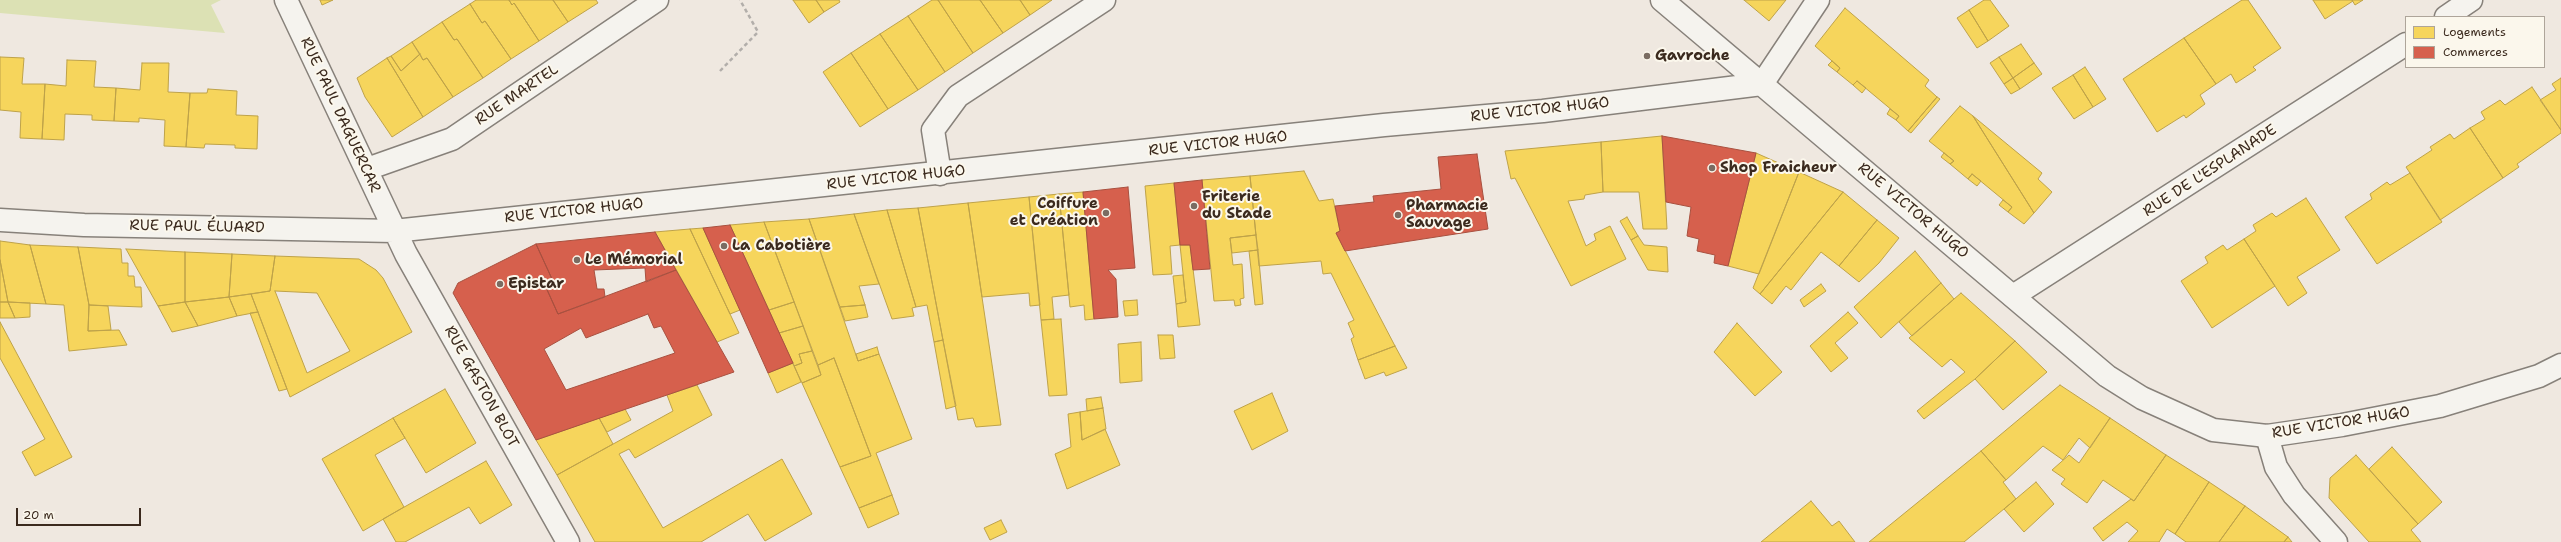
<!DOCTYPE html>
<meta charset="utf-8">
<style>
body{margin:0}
#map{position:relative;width:2561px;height:542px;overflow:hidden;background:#efe8e0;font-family:"Shantell Sans",sans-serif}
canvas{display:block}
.legend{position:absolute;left:2405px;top:16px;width:140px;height:52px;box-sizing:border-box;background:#fbf7ec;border:1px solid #aea59a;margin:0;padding:5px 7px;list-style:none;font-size:12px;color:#3b2a1e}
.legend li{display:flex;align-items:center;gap:8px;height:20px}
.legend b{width:20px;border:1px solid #aea59a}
.scale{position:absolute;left:16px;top:508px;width:125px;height:18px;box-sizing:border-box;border:2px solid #3b2a1e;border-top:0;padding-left:5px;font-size:12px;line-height:14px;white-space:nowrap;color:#3b2a1e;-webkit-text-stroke:3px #fbf7ec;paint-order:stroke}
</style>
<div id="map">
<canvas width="2561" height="542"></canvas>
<ul class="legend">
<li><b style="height:11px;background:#f6d55c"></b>Logements</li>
<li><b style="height:11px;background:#d6604d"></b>Commerces</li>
</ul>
<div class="scale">20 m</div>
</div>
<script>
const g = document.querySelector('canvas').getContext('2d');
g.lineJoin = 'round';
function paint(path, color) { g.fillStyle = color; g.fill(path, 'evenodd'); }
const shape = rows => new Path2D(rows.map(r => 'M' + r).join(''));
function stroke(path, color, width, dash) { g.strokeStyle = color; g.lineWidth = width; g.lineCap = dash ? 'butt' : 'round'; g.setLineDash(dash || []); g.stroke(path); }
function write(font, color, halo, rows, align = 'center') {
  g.font = font + ' "Shantell Sans",sans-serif'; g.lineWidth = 4; g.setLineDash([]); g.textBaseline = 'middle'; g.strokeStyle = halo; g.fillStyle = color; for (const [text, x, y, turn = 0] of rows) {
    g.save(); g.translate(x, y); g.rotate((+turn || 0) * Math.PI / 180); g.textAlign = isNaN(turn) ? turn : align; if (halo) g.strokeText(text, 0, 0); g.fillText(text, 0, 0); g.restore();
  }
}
paint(shape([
 [0,0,221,0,211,5,225,33,0,13]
]), '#dce1b4');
const homes = shape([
 [320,0,333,0,322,5,320,0],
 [476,0,509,0,512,5,514,3,539,41,511,59,485,21,482,23,470,4,476,0],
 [509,0,553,0,568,22,539,41,514,3,512,5,509,0],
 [553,0,596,0,598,3,568,22,553,0],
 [793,0,816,0,824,12,809,23,793,0],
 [816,0,839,0,840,2,824,12,816,0],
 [932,0,938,0,973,53,945,72,908,16,932,0],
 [938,0,980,0,1003,33,973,53,938,0],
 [980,0,1020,0,1030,15,1003,33,980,0],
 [1020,0,1052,0,1030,15,1020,0],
 [1744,0,1786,0,1769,21,1744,0],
 [1984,0,1990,0,2009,26,1988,41,1969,10,1984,0],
 [2242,0,2248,0,2281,48,2253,67,2256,70,2236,83,2231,74,2216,84,2184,38,2242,0],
 [2313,0,2352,0,2353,1,2325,19,2313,0],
 [2352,0,2363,0,2355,5,2352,0],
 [470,4,482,23,485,21,511,59,483,78,457,39,454,40,442,22,470,4],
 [1845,8,1929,80,1925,86,1937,97,1908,131,1896,120,1899,116,1857,81,1853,85,1837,72,1840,68,1815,46,1845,8],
 [1969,10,1988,41,1977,48,1957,18,1969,10],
 [908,16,945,72,918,90,880,34,908,16],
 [442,22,454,40,457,39,483,78,453,97,427,58,423,60,412,42,442,22],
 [880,34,918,90,888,109,851,53,880,34],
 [2184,38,2216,84,2200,95,2205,104,2186,118,2184,115,2157,132,2123,79,2184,38],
 [412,42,420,54,401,71,391,56,412,42],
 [2021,44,2034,63,2013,78,1999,57,2021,44],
 [851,53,888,109,860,127,823,72,851,53],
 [420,54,423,60,427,58,453,97,423,117,387,58,391,56,401,71,420,54],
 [0,57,24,58,22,84,45,84,42,139,20,138,21,112,0,110,0,57],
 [1999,57,2013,78,2004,84,1990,63,1999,57],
 [387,58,423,117,392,137,365,97,357,78,387,58],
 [67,60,96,61,94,87,116,88,114,121,92,120,92,115,65,114,64,140,42,139,45,84,66,86,67,60],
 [1832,61,1840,68,1837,72,1828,65,1832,61],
 [142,63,169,63,168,92,190,93,186,147,164,146,165,120,139,118,139,122,114,121,116,88,140,90,142,63],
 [2034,63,2042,74,2020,89,2013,78,2034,63],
 [2085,67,2106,99,2093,107,2073,75,2085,67],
 [2073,75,2093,107,2074,119,2052,88,2073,75],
 [2013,78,2020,89,2011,94,2004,84,2013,78],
 [2561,78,2561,130,2540,100,2556,90,2552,84,2561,78],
 [1857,81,1866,88,1862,93,1853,85,1857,81],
 [2532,87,2561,130,2561,133,2517,164,2519,167,2503,178,2470,128,2485,119,2481,112,2500,100,2505,105,2532,87],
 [208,89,237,91,236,115,258,116,257,149,235,148,235,145,205,144,204,148,186,147,190,93,207,93,208,89],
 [1937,97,1940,99,1911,133,1908,131,1937,97],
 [1960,106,1973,116,2034,213,2024,224,2008,212,2012,207,1972,174,1968,179,1950,164,1954,161,1929,141,1960,106],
 [1890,109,1899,116,1896,120,1887,114,1890,109],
 [1973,116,2042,173,2038,179,2052,192,2034,213,1973,116],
 [2470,128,2503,178,2440,220,2406,167,2432,150,2430,147,2450,134,2454,139,2470,128],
 [1662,136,1667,229,1643,229,1639,192,1603,192,1601,142,1662,136],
 [1601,142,1603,192,1585,195,1584,199,1568,201,1586,246,1596,240,1594,234,1610,226,1626,259,1571,286,1515,178,1511,179,1505,151,1601,142],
 [1756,153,1799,172,1759,274,1728,266,1756,153],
 [1944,153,1954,161,1950,164,1941,157,1944,153],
 [1304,171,1319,201,1333,199,1340,231,1336,233,1395,346,1358,360,1351,339,1354,337,1348,323,1354,320,1331,273,1323,274,1321,261,1259,266,1250,176,1304,171],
 [1799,172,1843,192,1760,294,1753,288,1799,172],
 [2410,173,2442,222,2377,264,2345,217,2372,199,2370,194,2387,182,2390,185,2410,173],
 [1972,174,1981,181,1977,186,1968,179,1972,174],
 [1250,176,1256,235,1230,238,1233,265,1242,264,1244,298,1240,299,1241,305,1235,306,1234,300,1214,301,1202,180,1250,176],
 [1174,183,1180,245,1170,246,1172,274,1153,275,1145,186,1174,183],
 [1083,192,1094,319,1085,320,1084,305,1070,307,1059,194,1083,192],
 [1843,192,1877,220,1839,266,1821,252,1791,290,1786,286,1772,304,1760,294,1843,192],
 [1059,194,1069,295,1052,297,1054,319,1041,320,1029,197,1059,194],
 [1029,197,1040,305,1030,306,1029,293,982,297,968,203,1029,197],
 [2306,198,2340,250,2297,277,2307,293,2288,306,2244,239,2256,231,2253,225,2272,213,2276,217,2306,198],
 [2003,200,2012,207,2008,212,1999,205,2003,200],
 [968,203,1001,425,976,427,973,418,958,420,918,208,968,203],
 [918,208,943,340,934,342,927,305,916,307,887,210,918,208],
 [887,210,916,307,912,308,914,316,892,319,854,214,887,210],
 [854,214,879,284,859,286,865,305,840,307,809,219,854,214],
 [1627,217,1638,236,1631,240,1620,221,1627,217],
 [809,219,858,361,879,354,912,439,876,453,892,495,859,508,840,467,871,456,834,358,818,365,764,222,809,219],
 [1877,220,1899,238,1879,263,1859,282,1839,266,1877,220],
 [764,222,794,302,769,310,730,225,764,222],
 [703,228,740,310,730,314,690,229,703,228],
 [690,229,739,333,717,342,655,232,690,229],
 [1256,235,1258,250,1232,253,1230,238,1256,235],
 [1638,236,1644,245,1667,247,1668,272,1648,270,1631,240,1638,236],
 [2244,239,2275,286,2212,328,2181,281,2208,263,2205,257,2223,245,2227,250,2244,239],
 [0,241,30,245,46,304,8,302,0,260,0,241],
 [30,245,78,247,89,305,88,331,119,330,127,345,69,351,64,305,46,304,30,245],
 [1180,245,1190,245,1200,325,1178,327,1176,304,1186,302,1180,245],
 [78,247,121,249,122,263,128,263,128,276,134,276,135,287,141,287,142,307,89,305,78,247],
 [126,249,185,252,185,302,158,306,126,249],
 [1258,250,1263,304,1255,305,1249,251,1258,250],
 [1915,251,1941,283,1881,338,1854,307,1915,251],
 [185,252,232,254,229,297,185,302,185,252],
 [232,254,275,256,270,291,229,297,232,254],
 [275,256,359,259,376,270,383,278,412,332,290,397,251,294,270,291,275,256],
 [275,291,317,293,350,351,307,373,275,291],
 [0,260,8,302,0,302,0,260],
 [1183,275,1186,302,1176,304,1173,276,1183,275],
 [1941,283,1954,299,1912,336,1899,322,1941,283],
 [1821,284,1826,291,1804,307,1800,300,1821,284],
 [1961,293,2015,341,1975,379,1924,419,1917,411,1965,372,1951,359,1942,367,1909,338,1961,293],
 [251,294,258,312,237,316,229,297,251,294],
 [229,297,237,316,198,326,185,302,229,297],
 [1137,300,1138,315,1125,316,1123,301,1137,300],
 [0,302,8,302,15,318,0,318,0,302],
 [8,302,30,303,30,317,15,318,8,302],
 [185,302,198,326,172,332,158,306,185,302],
 [794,302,803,326,779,333,769,310,794,302],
 [89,305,108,306,111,330,88,331,89,305],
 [865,305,868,317,845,321,840,307,865,305],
 [258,312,287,389,279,391,250,313,258,312],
 [1848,312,1858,323,1835,343,1848,358,1831,372,1810,346,1848,312],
 [1061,319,1067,395,1049,396,1041,320,1061,319],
 [0,322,72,457,35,476,22,452,45,439,0,358,0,322],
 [1737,323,1782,372,1755,396,1714,352,1737,323],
 [803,326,812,351,799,354,802,363,794,366,779,333,803,326],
 [1158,335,1173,335,1175,358,1160,359,1158,335],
 [943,340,956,406,946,409,934,342,943,340],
 [2015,341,2047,372,2003,410,1975,379,2015,341],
 [1141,342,1142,381,1120,383,1118,344,1141,342],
 [1395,346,1407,368,1386,376,1384,372,1365,379,1358,360,1395,346],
 [877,347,879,354,858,361,856,354,877,347],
 [812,351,821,375,802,383,794,366,802,363,799,354,812,351],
 [834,358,871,456,840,467,802,383,821,375,818,365,834,358],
 [793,363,801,382,777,393,768,373,793,363],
 [697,385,712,415,635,458,629,449,619,454,663,528,782,459,812,514,765,541,748,514,701,542,595,542,557,475,673,411,667,395,697,385],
 [2060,385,2110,418,2090,448,2079,438,2063,460,2043,446,2006,480,1981,451,2060,385],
 [445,389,476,443,426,473,393,418,445,389],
 [1272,393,1288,431,1252,450,1234,411,1272,393],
 [1101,397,1103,408,1087,411,1086,399,1101,397],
 [1103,408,1106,429,1082,440,1080,412,1103,408],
 [625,409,631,420,607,432,599,418,625,409],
 [1080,412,1082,440,1105,429,1120,465,1067,489,1055,454,1071,447,1068,414,1080,412],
 [393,418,405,438,375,455,404,507,363,531,322,459,393,418],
 [599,418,613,444,557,475,536,440,599,418],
 [2110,418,2166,455,2134,501,2103,480,2087,503,2061,484,2065,479,2052,470,2069,455,2079,463,2110,418],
 [2392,447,2442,502,2418,524,2369,469,2392,447],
 [1981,451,2006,480,2003,482,2016,499,1964,542,1869,542,1981,451],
 [2166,455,2209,482,2175,534,2167,529,2159,542,2128,542,2138,531,2127,522,2103,541,2093,528,2131,499,2134,501,2166,455],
 [2356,455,2418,524,2411,530,2421,542,2369,542,2329,498,2330,478,2356,455],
 [486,461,512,505,480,524,469,507,405,542,396,542,383,519,486,461],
 [2036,482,2054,504,2024,532,2004,509,2036,482],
 [2209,482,2245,506,2219,542,2186,542,2175,534,2209,482],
 [892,495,899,514,868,528,859,508,892,495],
 [1811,501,1832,526,1839,521,1855,542,1761,542,1811,501],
 [2245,506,2288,537,2284,542,2219,542,2245,506],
 [1001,520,1007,532,990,540,984,528,1001,520],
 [2288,537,2292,542,2284,542,2288,537]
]);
paint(homes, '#f6d55c');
stroke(homes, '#bea249', 1);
const shops = shape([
 [1662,136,1756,153,1728,266,1714,263,1715,255,1697,251,1699,239,1687,236,1691,207,1666,202,1662,136],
 [1477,154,1488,229,1345,251,1336,233,1340,231,1335,206,1374,202,1373,196,1441,189,1438,157,1477,154],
 [1202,180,1210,269,1193,270,1190,245,1180,245,1174,183,1202,180],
 [1128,187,1135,268,1108,270,1116,279,1118,317,1094,319,1083,192,1128,187],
 [730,225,793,363,768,373,703,228,730,225],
 [655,232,676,270,646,282,645,268,594,270,597,289,604,289,605,297,558,314,544,283,552,279,536,244,655,232],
 [536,244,552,279,544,283,558,314,676,270,734,372,536,440,453,293,458,283,536,244],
 [648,314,654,328,661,326,675,353,566,390,544,349,581,328,586,338,648,314]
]);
paint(shops, '#d6604d');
stroke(shops, '#a8503f', 1);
const street = shape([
 [2446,17,2471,0],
 [1762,84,1818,0],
 [367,169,452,139,657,0],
 [940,174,933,130,958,96,1104,0],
 [2013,296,2406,44],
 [2267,436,2276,467,2294,495,2336,542]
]);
const secondary = shape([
 [286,0,406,254,568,542],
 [1662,0,2107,376,2142,398,2213,430,2267,436,2342,425,2440,406,2539,376,2561,365],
 [0,220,84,225,394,231,1384,125,1543,111,1762,84]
]);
stroke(street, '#87817a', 25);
stroke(secondary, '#87817a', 25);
stroke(shape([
 [720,71,758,32,740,0]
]), '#b2aeaa', 2.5, [4, 3]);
stroke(street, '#f5f3ee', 22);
stroke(secondary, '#f5f3ee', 22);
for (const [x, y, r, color] of [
 [1647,56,4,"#7a6c62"],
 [1712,168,4,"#7a6c62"],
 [1194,206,4,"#7a6c62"],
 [1106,213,4,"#7a6c62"],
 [1398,215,4,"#7a6c62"],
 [724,246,4,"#7a6c62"],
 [577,260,4,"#7a6c62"],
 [500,284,4,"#7a6c62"]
]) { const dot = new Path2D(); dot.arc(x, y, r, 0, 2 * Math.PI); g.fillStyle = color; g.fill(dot); stroke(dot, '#fbf7ec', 1.5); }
write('bold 15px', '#3b2a1e', '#fbf7ec', [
 ["Gavroche",1655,56],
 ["Shop Fraicheur",1720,168],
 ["Friterie",1202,197],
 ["du Stade",1202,214],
 ["Coiffure",1098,204,"right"],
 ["et Création",1098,221,"right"],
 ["Pharmacie",1406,206],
 ["Sauvage",1406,223],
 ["La Cabotière",732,246],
 ["Le Mémorial",585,260],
 ["Epistar",508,284]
], 'left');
write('15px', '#3b2a1e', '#fbf7ec', [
 ["RUE MARTEL",517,95,-34],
 ["RUE VICTOR HUGO",1540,110,-6],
 ["RUE PAUL DAGUERCAR",340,115,65],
 ["RUE VICTOR HUGO",1218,144,-6],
 ["RUE DE L'ESPLANADE",2210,171,-33],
 ["RUE VICTOR HUGO",896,178,-6],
 ["RUE VICTOR HUGO",574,211,-6],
 ["RUE VICTOR HUGO",1913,211,40],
 ["RUE PAUL ÉLUARD",197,227,1],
 ["RUE GASTON BLOT",481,387,61],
 ["RUE VICTOR HUGO",2341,423,-9]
]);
</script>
